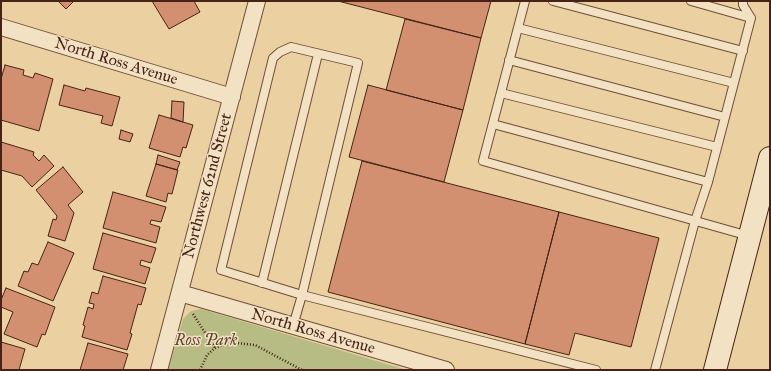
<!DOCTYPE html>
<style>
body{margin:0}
#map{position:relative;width:771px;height:371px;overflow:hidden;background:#ebd1a1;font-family:"IM FELL Great Primer",serif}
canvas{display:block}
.frame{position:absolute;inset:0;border:2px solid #462316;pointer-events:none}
</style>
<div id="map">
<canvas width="771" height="371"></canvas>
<div class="frame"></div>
</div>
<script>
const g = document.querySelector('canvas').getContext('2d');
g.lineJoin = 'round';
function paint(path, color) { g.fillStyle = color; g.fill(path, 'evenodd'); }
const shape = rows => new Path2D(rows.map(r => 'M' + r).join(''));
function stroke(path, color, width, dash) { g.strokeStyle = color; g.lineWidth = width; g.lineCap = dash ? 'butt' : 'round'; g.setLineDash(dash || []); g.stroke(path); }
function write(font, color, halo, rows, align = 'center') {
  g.font = font + ' "IM FELL Great Primer",serif'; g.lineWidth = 3; g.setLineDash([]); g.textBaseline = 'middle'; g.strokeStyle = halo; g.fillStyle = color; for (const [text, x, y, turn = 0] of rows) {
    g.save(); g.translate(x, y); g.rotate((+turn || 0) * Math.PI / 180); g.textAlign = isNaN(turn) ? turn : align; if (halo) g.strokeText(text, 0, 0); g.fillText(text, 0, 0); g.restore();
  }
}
paint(shape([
 [201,309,407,370,168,370,183,319,191,311]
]), '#b7bc84');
const building = shape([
 [58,1,74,1,66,9,58,1],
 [152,1,194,1,200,12,169,29,152,1],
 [338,1,491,1,481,38,338,1],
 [405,19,481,38,463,110,386,90,405,19],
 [5,65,24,70,23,75,33,78,35,73,53,79,39,131,1,120,1,79,5,65],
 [64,85,85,91,86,88,120,97,112,126,101,123,103,116,59,105,64,85],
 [368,85,463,110,444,182,349,157,368,85],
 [172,101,184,102,183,122,171,118,172,101],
 [159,115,193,125,186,148,183,147,180,157,149,148,159,115],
 [121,130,133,134,130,142,119,139,121,130],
 [1,142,34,152,33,155,39,161,44,155,54,166,32,187,22,176,1,170,1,142],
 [158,155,180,162,177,170,156,164,158,155],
 [362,161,559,212,525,344,328,292,362,161],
 [156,164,178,170,172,194,168,193,166,202,146,196,156,164],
 [63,167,83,192,68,205,74,213,65,241,48,236,53,219,56,220,57,216,36,190,63,167],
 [113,192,166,207,161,222,151,220,150,224,160,227,156,243,103,228,113,192],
 [559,212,659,238,631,347,575,333,569,355,525,344,559,212],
 [103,233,156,248,151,263,141,260,140,265,150,268,145,284,93,269,103,233],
 [48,242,74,253,53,301,18,286,24,271,28,272,32,263,38,265,48,242],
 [103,276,146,288,141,305,138,304,130,333,132,334,127,350,82,337,85,326,83,325,88,307,93,309,94,304,89,303,92,292,98,294,103,276],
 [6,288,55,307,45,335,42,334,37,347,4,334,13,312,1,307,1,300,6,288],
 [1,342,25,349,19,370,1,370,1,342],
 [88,343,128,354,123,370,80,370,88,343]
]);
paint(building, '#d39070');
stroke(building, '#462316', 1);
const lane = shape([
 [525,1,483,161,749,236],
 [553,1,743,51],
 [691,1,751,18],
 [518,28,734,83],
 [291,47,358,63,302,295,221,270,273,58,280,52,291,47],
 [509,60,725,117],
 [501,93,717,147],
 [493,124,708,182],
 [262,283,318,54],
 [293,326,302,295,596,370],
 [655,370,695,221,708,182,751,18,743,5,743,1]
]);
const street = shape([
 [1,27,232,97],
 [180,293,446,370],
 [159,370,257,1]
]);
const secondary = shape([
 [715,370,770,158]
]);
stroke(lane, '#6f4e39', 10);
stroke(street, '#6f4e39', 18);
stroke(secondary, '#462316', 24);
stroke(shape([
 [193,314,215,348],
 [200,370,207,355,215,348,226,344,237,343,255,345,302,370]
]), '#462316', 2.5, [1, 2]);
stroke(lane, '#f2e1c2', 8);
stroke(street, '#f2e1c2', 16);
stroke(secondary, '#f2e1c2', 22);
write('16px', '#462316', '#f2e1c2', [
 ["North Ross Avenue",116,62,17],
 ["Northwest 62nd Street",208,186,-75],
 ["North Ross Avenue",313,332,16]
]);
write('italic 16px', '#5d422c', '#f2e1c2', [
 ["Ross Park",206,341]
]);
</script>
